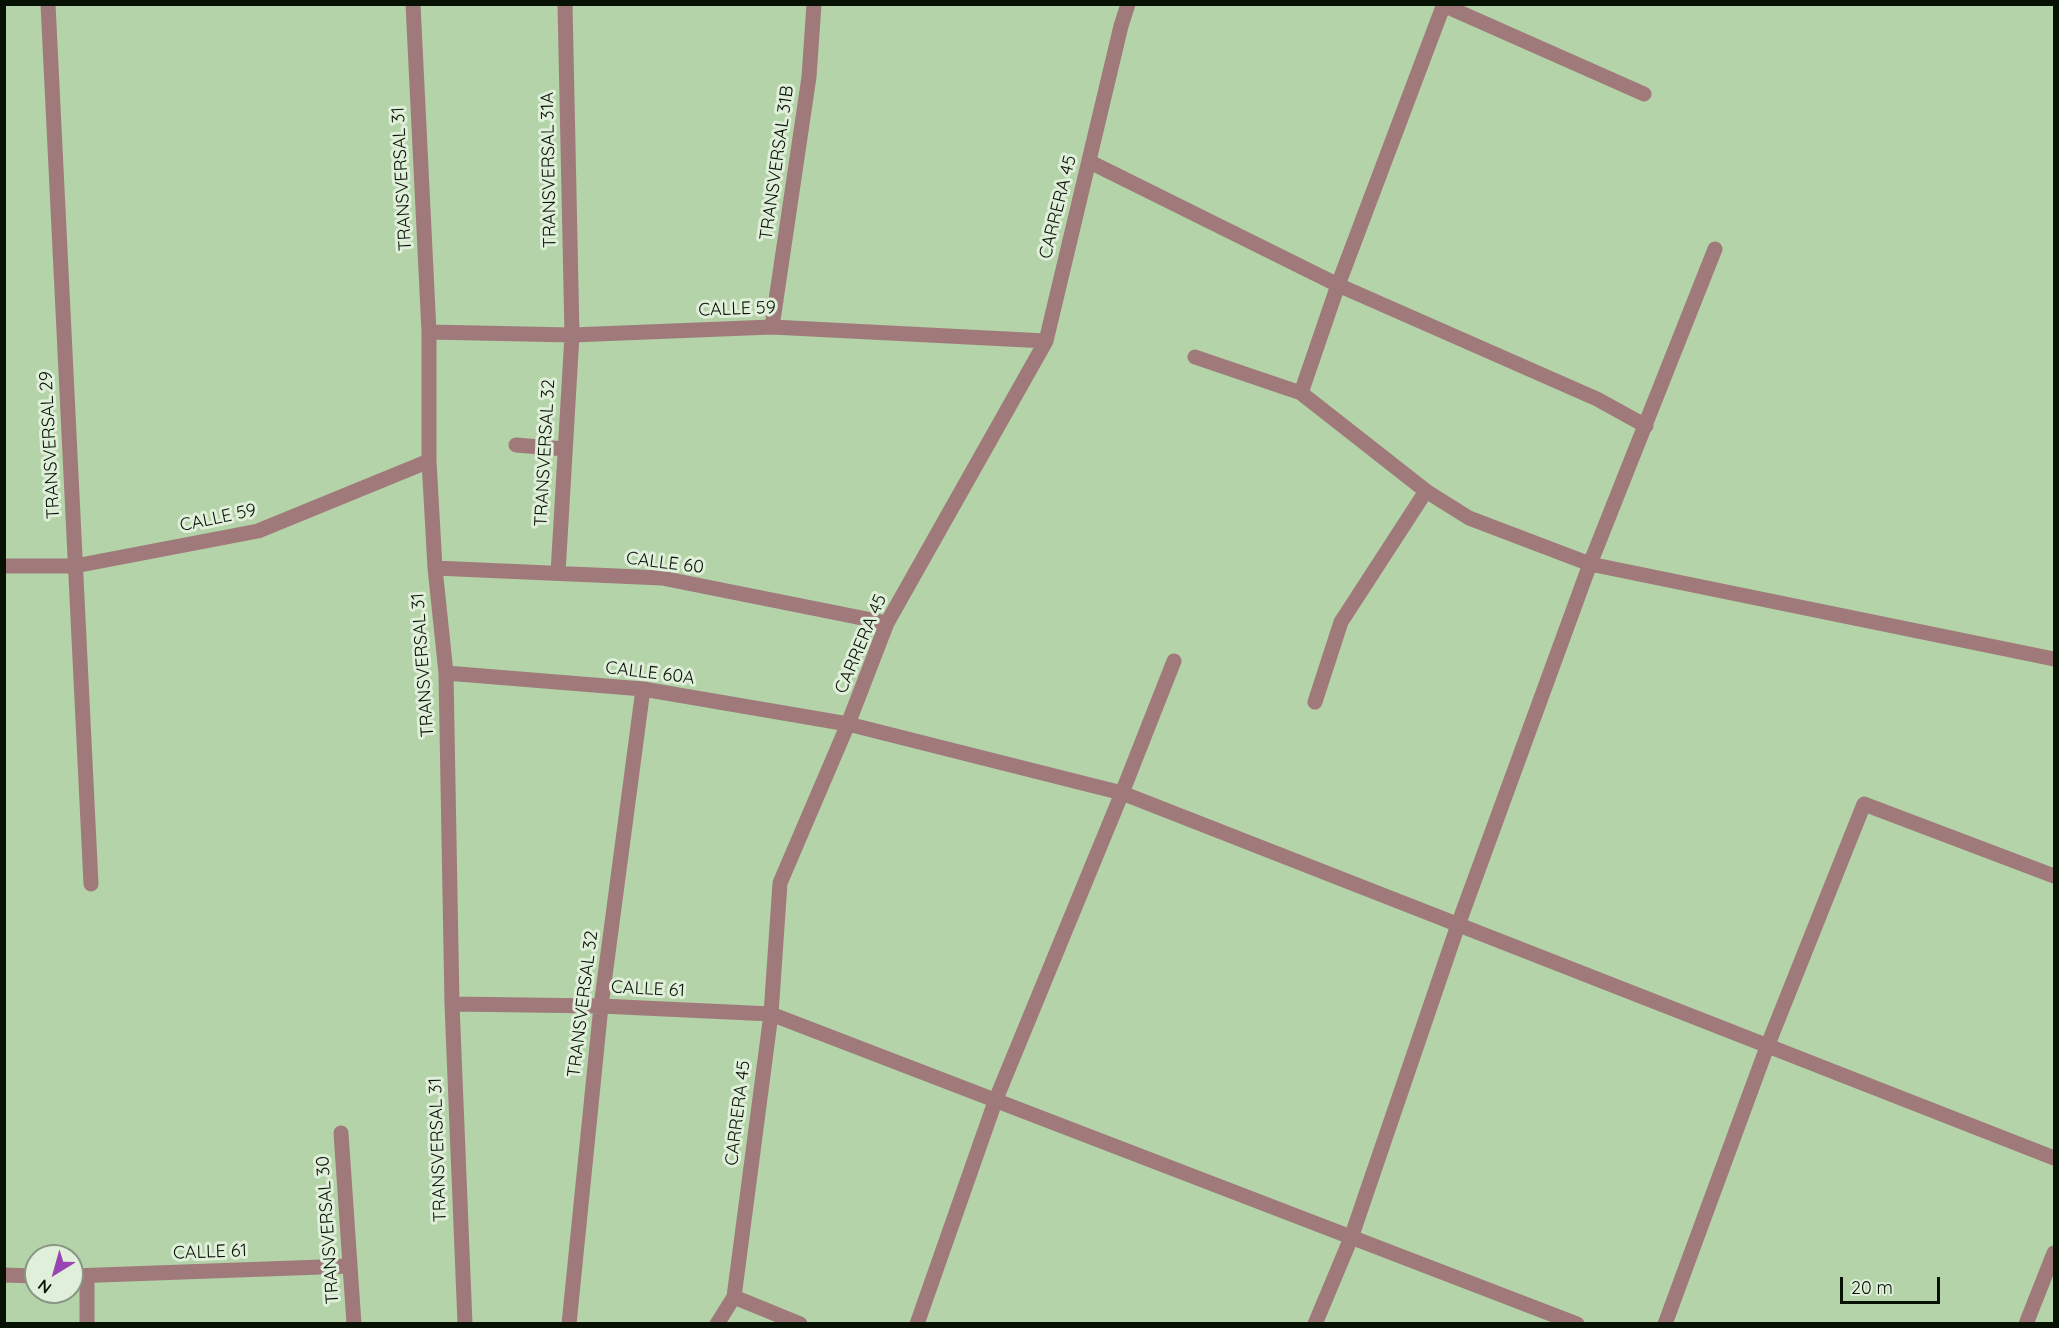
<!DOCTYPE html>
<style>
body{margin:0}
#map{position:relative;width:2059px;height:1328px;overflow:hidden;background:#b4d3a8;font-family:Quicksand,sans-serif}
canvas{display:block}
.frame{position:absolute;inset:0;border:6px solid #071104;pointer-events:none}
.north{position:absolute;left:24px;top:1244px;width:60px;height:60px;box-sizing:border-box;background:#dfefd9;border:2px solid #899684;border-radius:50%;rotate:217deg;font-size:16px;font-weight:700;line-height:24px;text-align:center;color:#071104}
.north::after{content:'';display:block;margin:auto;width:21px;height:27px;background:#9844b3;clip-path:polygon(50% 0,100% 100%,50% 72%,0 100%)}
.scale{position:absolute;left:1840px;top:1277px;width:100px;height:27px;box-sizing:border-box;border:3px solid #071104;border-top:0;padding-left:8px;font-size:18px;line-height:21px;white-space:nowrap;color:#071104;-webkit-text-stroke:4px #dfefd9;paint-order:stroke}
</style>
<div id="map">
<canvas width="2059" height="1328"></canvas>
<div class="frame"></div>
<div class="north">N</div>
<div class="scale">20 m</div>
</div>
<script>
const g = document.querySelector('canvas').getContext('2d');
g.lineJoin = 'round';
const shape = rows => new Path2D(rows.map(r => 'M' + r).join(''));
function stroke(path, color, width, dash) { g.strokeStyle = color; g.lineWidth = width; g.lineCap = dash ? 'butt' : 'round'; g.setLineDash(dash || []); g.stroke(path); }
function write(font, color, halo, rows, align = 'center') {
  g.font = font + ' Quicksand,sans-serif'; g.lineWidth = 6; g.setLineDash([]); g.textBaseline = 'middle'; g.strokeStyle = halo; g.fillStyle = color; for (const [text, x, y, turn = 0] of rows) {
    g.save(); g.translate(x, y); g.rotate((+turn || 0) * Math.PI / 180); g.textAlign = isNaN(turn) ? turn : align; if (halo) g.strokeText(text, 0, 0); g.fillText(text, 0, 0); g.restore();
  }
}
stroke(shape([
 [48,4,91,884],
 [413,4,429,332,429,461,435,568,446,673,452,1004,465,1324],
 [1443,5,1644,94],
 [1090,162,1338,285,1597,399,1646,426],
 [772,327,809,77,814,4],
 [429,332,572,335,772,327,1046,341],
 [1195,357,1301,393,1426,491,1469,518,1590,564,2054,659],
 [1301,393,1338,285,1444,4],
 [516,445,565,449],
 [4,566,75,566,258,531,429,461],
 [435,568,662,578,887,623],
 [558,573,572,335,565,4],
 [446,673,643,689,848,724,1122,793,2054,1158],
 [1315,702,1341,622,1426,491],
 [452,1004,601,1006,771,1014,1577,1324],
 [341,1133,354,1324],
 [4,1275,36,1276],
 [72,1276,349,1266],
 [87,1277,87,1324],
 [734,1297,800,1324],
 [569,1324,601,1006,643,689],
 [717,1324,734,1297,771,1014,780,883,848,724,887,623,1046,341,1121,26,1128,4],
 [917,1324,996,1099,1122,793,1174,661],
 [1315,1324,1351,1238,1458,925,1590,564,1715,249],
 [1665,1324,1767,1047,1864,804,2054,876],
 [2026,1324,2054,1253]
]), '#a07a7b', 15);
write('18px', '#071104', '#dfefd9', [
 ["TRANSVERSAL 31B",777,163,-82],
 ["TRANSVERSAL 31A",549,170,-91],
 ["TRANSVERSAL 31",402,179,-93],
 ["CARRERA 45",1058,207,-76],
 ["CALLE 59",737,309,-2],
 ["TRANSVERSAL 29",50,445,-93],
 ["TRANSVERSAL 32",545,453,-87],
 ["CALLE 59",218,518,-12],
 ["CALLE 60",665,563,7],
 ["CARRERA 45",861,644,-67],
 ["TRANSVERSAL 31",423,665,-94],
 ["CALLE 60A",650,673,7],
 ["CALLE 61",648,989,3],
 ["TRANSVERSAL 32",583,1004,-83],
 ["CARRERA 45",738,1113,-83],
 ["TRANSVERSAL 31",438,1150,-92],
 ["TRANSVERSAL 30",328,1230,-94],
 ["CALLE 61",210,1252,-2]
]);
</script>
